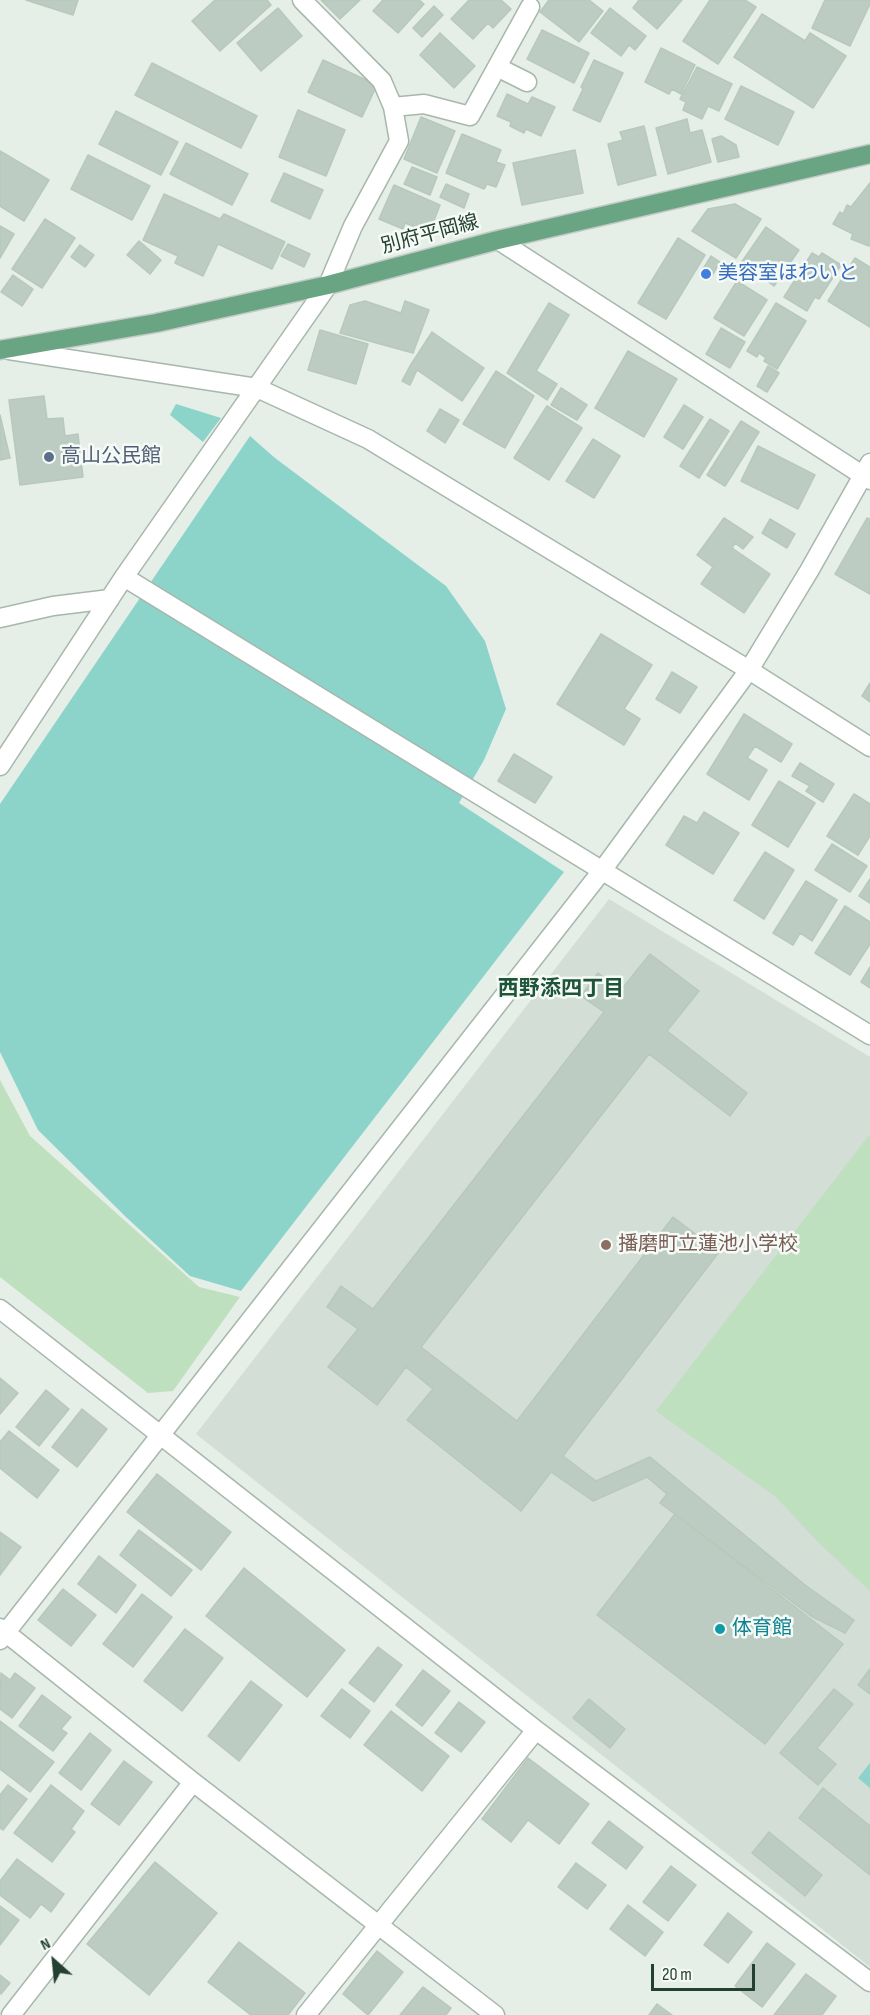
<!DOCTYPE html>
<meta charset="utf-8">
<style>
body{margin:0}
#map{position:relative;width:870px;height:2015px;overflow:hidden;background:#e5eee7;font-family:"Sofia Sans Condensed",sans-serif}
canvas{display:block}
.north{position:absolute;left:24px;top:1931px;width:60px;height:60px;-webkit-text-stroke:4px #f6faf7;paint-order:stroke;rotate:333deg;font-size:16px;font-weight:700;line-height:24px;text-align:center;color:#234130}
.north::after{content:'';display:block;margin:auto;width:21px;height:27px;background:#234130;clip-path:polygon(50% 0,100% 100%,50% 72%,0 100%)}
.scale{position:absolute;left:651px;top:1964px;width:104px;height:27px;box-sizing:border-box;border:3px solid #234130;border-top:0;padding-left:8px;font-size:18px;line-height:21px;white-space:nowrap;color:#234130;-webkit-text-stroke:4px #f6faf7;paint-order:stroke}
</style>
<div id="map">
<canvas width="870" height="2015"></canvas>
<div class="north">N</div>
<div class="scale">20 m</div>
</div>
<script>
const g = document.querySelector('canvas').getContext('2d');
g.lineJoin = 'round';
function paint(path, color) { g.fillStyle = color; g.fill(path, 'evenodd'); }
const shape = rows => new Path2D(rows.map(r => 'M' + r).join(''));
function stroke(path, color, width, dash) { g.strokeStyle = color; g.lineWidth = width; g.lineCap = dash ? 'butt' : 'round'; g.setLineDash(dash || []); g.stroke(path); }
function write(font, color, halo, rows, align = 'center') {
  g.font = font + ' "Sofia Sans Condensed","Noto Sans JP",sans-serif'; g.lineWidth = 5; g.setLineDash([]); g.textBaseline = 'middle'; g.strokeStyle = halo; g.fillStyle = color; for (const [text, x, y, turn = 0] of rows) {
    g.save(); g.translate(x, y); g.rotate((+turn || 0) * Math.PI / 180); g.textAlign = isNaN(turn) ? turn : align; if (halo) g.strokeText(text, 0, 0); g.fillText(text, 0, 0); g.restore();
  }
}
paint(shape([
 [609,899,870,1057,870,1967,196,1434]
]), '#d3ded6');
paint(shape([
 [0,1080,30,1136,199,1287,240,1297,173,1391,148,1393,0,1277],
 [870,1134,870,1591,818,1542,776,1497,656,1411]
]), '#bfe0be');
paint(shape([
 [176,404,221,418,203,442,170,415],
 [250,436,275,458,446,586,485,641,506,709,484,760,459,803,564,872,241,1291,190,1276,127,1218,38,1130,0,1052,0,804],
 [870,1763,870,1788,858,1778]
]), '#8cd4c9');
const building = shape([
 [26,0,78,0,73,15,26,0],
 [215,0,267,0,271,5,220,51,192,21,215,0],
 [321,0,360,0,340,19,321,0],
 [383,0,419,0,424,4,398,33,373,11,383,0],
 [469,0,501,0,511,9,493,28,488,23,473,39,451,19,469,0],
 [549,0,589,0,603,11,579,42,540,12,549,0],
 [639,0,682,0,657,29,633,8,639,0],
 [710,0,745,0,756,7,718,64,683,41,710,0],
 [825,0,870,0,870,4,850,46,812,28,825,0],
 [434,6,443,15,422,37,413,28,434,6],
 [278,8,302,36,261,71,237,43,278,8],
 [610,8,646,36,635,50,629,45,621,56,591,33,610,8],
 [762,14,805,41,810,33,846,56,813,108,734,57,762,14],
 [542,30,589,53,574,83,527,59,542,30],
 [440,33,475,66,454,88,420,55,440,33],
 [661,48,695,65,681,94,672,89,669,94,645,82,661,48],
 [323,60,377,85,362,117,308,92,323,60],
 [594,60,623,73,600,122,573,110,583,89,581,87,594,60],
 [152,63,257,116,241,148,135,95,152,63],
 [697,67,732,84,719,111,708,106,702,119,683,110,686,102,680,99,697,67],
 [741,86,794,112,778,145,725,119,741,86],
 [507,94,528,104,532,97,555,107,541,136,526,129,524,133,510,126,511,122,497,116,507,94],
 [298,110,345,130,326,176,279,157,298,110],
 [116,111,178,142,161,175,99,144,116,111],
 [421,117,455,131,437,173,404,159,421,117],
 [687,119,690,133,702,130,711,162,668,174,656,128,687,119],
 [644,126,656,175,618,185,608,144,623,140,620,132,644,126],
 [462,134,501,150,496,162,505,165,496,187,487,184,484,189,446,173,462,134],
 [721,136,736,145,739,157,718,162,712,139,721,136],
 [186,143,248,174,232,205,170,174,186,143],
 [575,150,583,193,522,205,513,163,575,150],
 [0,151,49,180,24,221,0,206,0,151],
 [88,155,150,186,132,220,71,189,88,155],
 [412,167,437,177,430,195,404,184,412,167],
 [284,173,323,190,310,219,271,201,284,173],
 [870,183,870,243,869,246,851,239,853,234,833,224,840,212,843,214,847,205,851,207,870,183],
 [446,184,469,194,464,208,440,197,446,184],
 [394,185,440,205,430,231,421,227,420,229,405,223,403,229,379,219,394,185],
 [164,194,220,219,224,214,285,242,272,269,218,244,203,276,175,263,178,256,143,240,164,194],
 [735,204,761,219,736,258,692,231,708,209,735,204],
 [45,219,75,238,42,288,12,269,45,219],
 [0,226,14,234,0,258,0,226],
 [766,227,799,250,774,286,741,263,766,227],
 [678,238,705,255,666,319,638,303,678,238],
 [139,241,161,260,150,274,127,255,139,241],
 [288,244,310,254,304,267,281,256,288,244],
 [80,245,94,255,85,267,71,257,80,245],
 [812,253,819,257,822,253,841,265,819,299,815,297,807,311,784,297,812,253],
 [711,256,720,262,710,279,700,274,711,256],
 [855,258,870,267,870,327,828,301,855,258],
 [13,275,33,289,22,306,1,292,13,275],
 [737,281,767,300,744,336,714,318,737,281],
 [365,301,401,313,405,301,429,310,413,353,340,333,350,305,365,301],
 [549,303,569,315,536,371,557,384,547,400,507,373,549,303],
 [776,303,806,321,777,369,764,361,766,358,759,353,757,357,747,351,776,303],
 [721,328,745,342,730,368,706,354,721,328],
 [320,330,368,344,356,384,308,370,320,330],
 [432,332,484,368,462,401,417,370,410,385,402,381,410,366,432,332],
 [628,351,677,379,644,437,595,408,628,351],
 [768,366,779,373,767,392,757,386,768,366],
 [496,371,534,396,505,448,463,424,496,371],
 [561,388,587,405,577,420,551,405,561,388],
 [44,396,47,419,63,418,65,436,78,434,83,477,20,485,9,400,44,396],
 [684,405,703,417,683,449,664,437,684,405],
 [547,406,582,428,549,480,514,458,547,406],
 [440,409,459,420,445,443,427,431,440,409],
 [0,415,10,458,0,460,0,415],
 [710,419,729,431,699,478,680,466,710,419],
 [741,421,759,432,725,486,707,475,741,421],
 [593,439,620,456,594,498,566,481,593,439],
 [758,446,815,475,798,509,741,481,758,446],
 [724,518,753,537,743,549,735,543,732,548,770,574,744,613,701,584,713,567,697,555,724,518],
 [867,518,870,519,870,594,835,574,867,518],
 [770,519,795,534,787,548,762,533,770,519],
 [601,634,652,665,624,709,640,719,624,745,557,704,601,634],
 [672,672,697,687,680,713,656,699,672,672],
 [870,683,870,702,862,696,870,683],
 [744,714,792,744,781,762,755,746,747,758,767,770,749,800,707,774,744,714],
 [514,754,552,777,535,803,498,781,514,754],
 [800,763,834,784,823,802,806,791,810,786,792,776,800,763],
 [779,781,815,803,788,847,752,825,779,781],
 [854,794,870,804,870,836,858,855,827,836,854,794],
 [704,812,739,833,713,874,666,845,684,816,697,823,704,812],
 [832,844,867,866,850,892,815,870,832,844],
 [765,852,794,870,764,919,734,900,765,852],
 [870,879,870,903,859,896,870,879],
 [806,881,837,900,812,941,800,933,793,945,773,933,806,881],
 [845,906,870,922,870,944,850,975,815,953,845,906],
 [650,954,699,991,667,1031,747,1093,730,1116,649,1054,421,1347,517,1421,673,1217,719,1252,563,1456,596,1481,650,1457,805,1585,854,1620,845,1633,811,1616,660,1503,667,1494,647,1477,593,1501,551,1472,521,1511,407,1420,433,1389,406,1367,377,1405,328,1367,358,1329,327,1307,341,1286,373,1309,604,1012,581,996,598,973,621,990,650,954],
 [870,967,870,988,861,982,870,967],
 [0,1378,18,1393,0,1414,0,1378],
 [46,1390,69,1409,39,1446,16,1427,46,1390],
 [82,1409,107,1429,77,1467,52,1447,82,1409],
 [9,1431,59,1470,37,1498,0,1468,0,1442,9,1431],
 [157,1474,231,1532,201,1570,127,1512,157,1474],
 [675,1514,843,1644,765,1744,597,1615,675,1514],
 [139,1530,192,1570,171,1596,120,1555,139,1530],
 [0,1532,21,1547,0,1575,0,1532],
 [99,1556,136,1585,116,1613,78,1584,99,1556],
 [244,1568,345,1650,307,1697,206,1616,244,1568],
 [63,1589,96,1615,71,1646,38,1620,63,1589],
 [142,1594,172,1617,133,1667,103,1644,142,1594],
 [185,1629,223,1658,182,1711,144,1681,185,1629],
 [378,1647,402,1665,374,1702,349,1683,378,1647],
 [870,1669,870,1694,858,1685,870,1669],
 [423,1670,450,1691,422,1726,396,1705,423,1670],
 [1,1673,10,1680,15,1673,35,1688,12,1718,0,1709,1,1673],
 [251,1681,282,1705,239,1761,208,1736,251,1681],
 [342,1689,370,1711,350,1738,321,1716,342,1689],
 [834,1689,853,1704,817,1748,836,1764,818,1785,780,1753,834,1689],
 [42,1695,71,1717,61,1729,67,1733,53,1751,19,1726,42,1695],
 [589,1699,625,1729,610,1748,573,1718,589,1699],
 [459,1702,485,1722,461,1752,435,1733,459,1702],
 [391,1711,449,1756,422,1791,364,1745,391,1711],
 [0,1721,54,1762,30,1792,0,1769,0,1721],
 [90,1733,111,1750,81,1790,59,1773,90,1733],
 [528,1758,589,1804,559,1844,528,1820,511,1842,482,1819,528,1758],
 [124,1761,152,1782,119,1825,91,1804,124,1761],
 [8,1785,27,1799,3,1830,0,1828,0,1795,8,1785],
 [51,1785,84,1811,71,1829,75,1832,52,1862,14,1833,51,1785],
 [823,1788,870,1826,870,1875,799,1818,823,1788],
 [609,1821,643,1847,626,1869,592,1843,609,1821],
 [769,1832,822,1875,805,1896,752,1853,769,1832],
 [17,1859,64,1894,51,1912,41,1904,30,1918,0,1895,0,1881,17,1859],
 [155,1862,217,1913,149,1995,87,1944,155,1862],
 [576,1863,606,1885,587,1909,558,1887,576,1863],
 [671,1866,696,1885,668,1921,643,1902,671,1866],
 [628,1905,663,1932,645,1956,610,1929,628,1905],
 [0,1906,19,1920,0,1945,0,1906],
 [728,1913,752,1932,728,1963,704,1945,728,1913],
 [239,1942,305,1993,288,2015,251,2015,208,1982,239,1942],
 [767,1943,795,1964,762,2007,735,1986,767,1943],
 [377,1951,403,1972,368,2015,343,1994,377,1951],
 [806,1974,836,1996,822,2015,774,2015,806,1974],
 [0,1975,10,1983,1,1994,0,1993,0,1975],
 [423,1987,451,2008,446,2015,400,2015,423,1987],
 [657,2004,672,2015,649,2015,657,2004]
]);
paint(building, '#bdccc2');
stroke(building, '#b7c8bc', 1.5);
const minor = shape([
 [497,67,527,82],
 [393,107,424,104,470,116,530,7],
 [498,240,870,480],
 [9,350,257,388,368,439,749,670,870,747],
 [124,577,870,1035],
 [0,618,53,606,110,599],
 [0,766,124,577,328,285,353,226,399,141,393,107,382,81,302,0],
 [0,1309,536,1730,870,1982],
 [0,1628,193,1782,495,2015],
 [0,1640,601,872,749,670,809,571,870,463],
 [11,2015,193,1782],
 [306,2015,536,1730]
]);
const major = shape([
 [0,350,156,323,328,285,498,240,870,154]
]);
stroke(minor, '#a7b7ac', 21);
stroke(major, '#c1cac5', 21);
stroke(minor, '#fff', 18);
stroke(major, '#69a583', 18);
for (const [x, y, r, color] of [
 [706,274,6,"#3f7fe0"],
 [49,457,6,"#5c6f8a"],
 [606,1245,6,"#8d6e63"],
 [720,1629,6,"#0f9aa8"]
]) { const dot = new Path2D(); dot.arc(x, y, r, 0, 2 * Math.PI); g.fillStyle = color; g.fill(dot); stroke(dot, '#f6faf7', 2); }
write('20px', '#234130', '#f6faf7', [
 ["別府平岡線",430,235,-15]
]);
write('20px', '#366cbe', '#f6faf7', [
 ["美容室ほわいと",718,274]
], 'left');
write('20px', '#4e5e75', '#f6faf7', [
 ["高山公民館",61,457]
], 'left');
write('20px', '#785e54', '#f6faf7', [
 ["播磨町立蓮池小学校",618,1245]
], 'left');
write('20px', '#0d838f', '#f6faf7', [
 ["体育館",732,1629]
], 'left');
write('bold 21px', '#1e5437', '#f6faf7', [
 ["西野添四丁目",561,990]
]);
</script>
